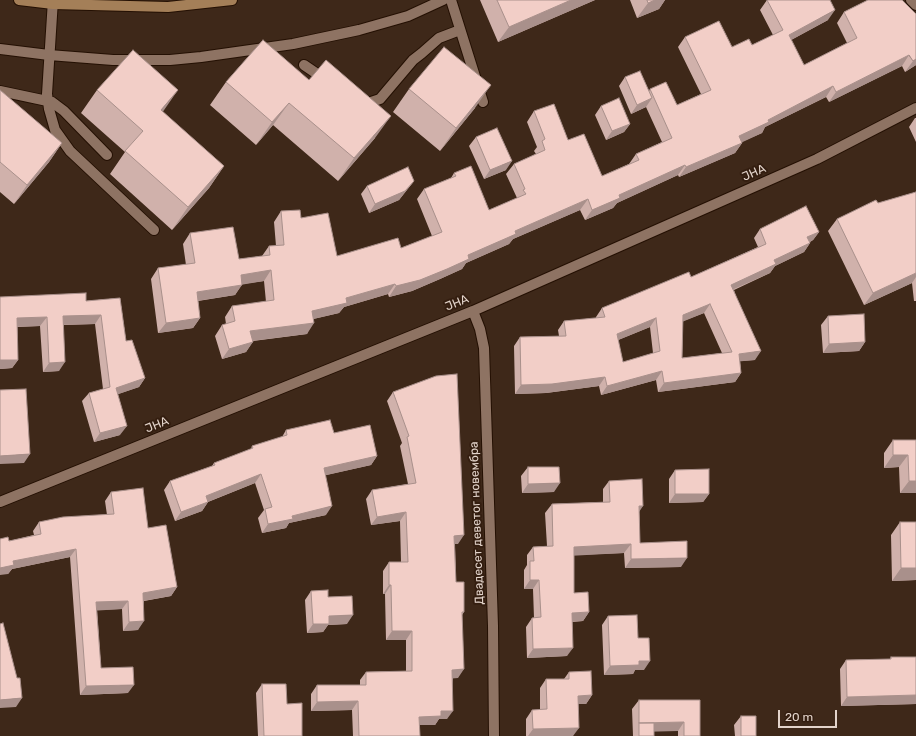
<!DOCTYPE html>
<meta charset="utf-8">
<style>
body{margin:0}
#map{position:relative;width:916px;height:736px;overflow:hidden;background:#3e2819;font-family:Rubik,sans-serif}
canvas{display:block}
.scale{position:absolute;left:778px;top:710px;width:59px;height:18px;box-sizing:border-box;border:2px solid #e3d4cb;border-top:0;padding-left:5px;font-size:12px;line-height:14px;white-space:nowrap;color:#e3d4cb;-webkit-text-stroke:3px #341e10;paint-order:stroke}
</style>
<div id="map">
<canvas width="916" height="736"></canvas>
<div class="scale">20 m</div>
</div>
<script>
const g = document.querySelector('canvas').getContext('2d');
g.lineJoin = 'round';
const shape = rows => new Path2D(rows.map(r => 'M' + r).join(''));
function stroke(path, color, width, dash) { g.strokeStyle = color; g.lineWidth = width; g.lineCap = dash ? 'butt' : 'round'; g.setLineDash(dash || []); g.stroke(path); }
function paint(path, color) { g.fillStyle = color; g.fill(path, 'evenodd'); }
function write(font, color, halo, rows, align = 'center') {
  g.font = font + ' Rubik,sans-serif'; g.lineWidth = 4; g.setLineDash([]); g.textBaseline = 'middle'; g.strokeStyle = halo; g.fillStyle = color; for (const [text, x, y, turn = 0] of rows) {
    g.save(); g.translate(x, y); g.rotate((+turn || 0) * Math.PI / 180); g.textAlign = isNaN(turn) ? turn : align; if (halo) g.strokeText(text, 0, 0); g.fillText(text, 0, 0); g.restore();
  }
}
const lane = shape([
 [53,0,47,94,49,109,55,130,70,151,154,230],
 [451,0,483,102],
 [0,49,49,55,113,60,170,60,201,57,293,44,359,30,408,16,443,0],
 [304,65,326,80],
 [0,91,52,102,64,111,107,155],
 [361,103,371,102,380,99,413,60,422,53,439,38,460,30]
]);
const street = shape([
 [911,0,916,5],
 [473,311,480,329,484,348,493,626,494,736],
 [0,502,473,311,817,159,916,108]
]);
const secondary = shape([
 [19,0,53,4,168,7,232,0]
]);
stroke(lane, '#241003', 12);
stroke(street, '#241003', 12);
stroke(secondary, '#241003', 12);
stroke(lane, '#8e7363', 10);
stroke(street, '#8e7363', 10);
stroke(secondary, '#a47f58', 10);
paint(shape([
 [480,0,595,0,498,42],
 [630,0,665,0,659,9,637,18],
 [767,0,828,20,791,40,804,65,847,43,837,23,844,12,868,0,916,65,905,72,902,66,829,102,826,97,765,127,762,133,741,142,742,143,735,153,679,177,678,175,617,203,613,208,585,220,580,210,513,239,509,244,466,263,462,269,440,279,412,291,389,297,388,294,344,307,339,313,313,319,307,334,253,341,246,352,222,359,215,336,222,325,226,324,225,317,232,306,266,302,264,281,242,284,235,295,198,301,200,318,193,328,158,333,151,279,158,268,186,265,183,244,190,233,239,259,262,256,269,246,276,246,274,222,281,211,301,218,337,256,401,248,432,236,417,199,424,189,451,178,454,173,489,210,517,198,506,174,514,164,536,154,534,151,537,147,527,122,534,111,568,140,602,176,629,164,636,154,662,142,646,107,631,114,619,86,625,77,649,91,650,89,677,105,701,94,678,47,685,37,732,47,752,45,773,35,760,10],
 [263,40,375,138,338,181,273,125,256,145,210,105,226,82],
 [409,89,475,108,440,151,393,112],
 [0,90,62,143,49,162,14,204,0,192],
 [97,90,163,112,224,166,209,188,172,230,110,174,125,152,81,113],
 [601,106,630,124,624,132,606,140,595,115],
 [915,118,916,118,916,142,909,127],
 [476,137,506,170,484,179,469,146],
 [414,181,399,200,369,213,361,194,367,186],
 [916,192,916,301,914,301,912,283,864,305,828,231,837,219,878,203],
 [760,229,819,232,813,240,810,242,810,243,804,252,775,266,770,273,734,290,755,360,740,361,741,373,735,382,658,392,656,380,601,395,599,386,546,393,515,394,514,346,520,337,559,336,558,330,564,321,596,318,596,317,602,308,691,277,758,247,754,238],
 [704,313,722,353,682,358,683,321],
 [650,327,653,353,623,362,618,340],
 [0,297,86,301,120,298,126,341,145,378,139,387,118,394,120,435,94,442,82,401,89,393,103,389,95,324,64,325,59,371,43,372,40,326,17,327,18,360,12,368,0,369],
 [828,316,865,342,859,351,823,353,821,325],
 [393,392,458,544,455,544,456,582,464,612,462,615,458,678,453,678,447,719,439,719,435,725,419,725,420,736,353,736,352,710,311,711,311,694,317,685,360,685,360,680,366,672,406,671,406,640,386,640,385,594,383,594,383,571,389,562,401,562,400,521,371,525,366,499,372,490,408,484,400,446,402,443,387,401],
 [286,430,334,433,377,456,371,465,326,475,326,515,289,523,286,528,262,533,258,518,264,510,255,483,208,502,202,511,175,521,164,490,170,481,212,466,214,463,251,449,252,446,282,437],
 [893,440,916,440,916,493,900,493,899,467,884,468,884,453],
 [528,467,554,492,522,493,521,476],
 [675,470,709,494,703,502,669,503,669,479],
 [609,481,639,512,640,543,681,567,625,568,624,553,574,555,574,593,589,612,583,621,572,622,567,656,527,658,526,627,532,618,534,618,533,589,524,589,524,570,527,565,527,555,533,547,547,546,545,513,552,504,603,502,603,489],
 [111,492,148,528,177,587,171,596,144,601,138,630,123,631,122,609,97,610,101,668,128,693,80,695,70,557,12,569,8,574,9,541,34,535,33,531,39,522,107,515,105,501],
 [900,522,916,580,892,581,891,535],
 [311,591,328,597,347,624,328,625,323,632,307,633,305,600],
 [608,616,638,638,644,670,635,670,633,674,604,675,602,625],
 [891,657,916,657,916,704,841,706,840,669,846,660,890,659],
 [569,672,592,695,586,704,578,704,573,736,526,736,526,719,532,710,540,710,540,688,546,679,564,679],
 [262,684,287,704,302,736,258,736,256,693],
 [639,700,700,700,700,736,678,736,678,731,654,731,654,736,633,736,632,709],
 [741,716,756,736,735,736,734,725]
]), '#d0b1ab');
paint(shape([
 [571,0,595,0,498,42,509,27],
 [655,0,665,0,659,9,637,18,648,3],
 [835,10,828,20,782,45,789,35],
 [909,55,902,66,829,102,836,92],
 [916,59,916,65,905,72,913,61],
 [491,85,475,108,440,151,456,128],
 [833,86,826,97,765,127,762,133,732,147,739,136,768,120],
 [178,90,162,113,161,110],
 [652,98,646,107,631,114,637,105],
 [289,103,273,125,256,145,272,122],
 [391,116,375,138,338,181,354,158],
 [630,124,624,132,606,140,612,131],
 [62,143,49,162,14,204,27,185],
 [742,143,735,153,679,177,686,167],
 [512,161,506,170,484,179,490,170],
 [685,165,678,175,617,203,613,208,585,220,592,210,619,195],
 [224,166,209,188,172,230,188,207],
 [414,181,399,200,369,213,375,204],
 [588,199,580,210,513,239,509,244,466,263,462,269,440,279,412,291,389,297,396,286,468,255,515,231],
 [819,232,813,240,801,246,807,237],
 [810,243,804,252,775,266,770,273,725,293,731,285,774,260],
 [271,270,264,281,234,286,241,275],
 [916,273,916,277,912,283,864,305,873,293],
 [395,284,388,294,344,307,339,313,305,321,312,311,346,298],
 [242,285,235,295,190,302,197,292],
 [710,304,704,313,677,324,683,315],
 [101,315,95,324,57,325,63,316],
 [47,317,40,326,11,327,17,318],
 [200,318,193,328,158,333,166,323],
 [656,318,650,327,611,343,617,334],
 [314,323,307,334,243,342,250,331],
 [253,342,246,352,222,359,229,349],
 [865,342,859,351,823,353,829,344],
 [761,351,755,360,733,362,739,354],
 [0,360,18,360,12,368,0,369],
 [65,362,59,371,43,372,49,363],
 [662,371,656,380,601,395,607,386],
 [741,373,735,382,658,392,664,383],
 [605,377,599,386,546,393,515,394,521,385],
 [145,378,139,387,110,397,116,388],
 [127,426,120,435,94,442,100,433],
 [30,454,24,463,0,464,0,456],
 [893,455,908,455,899,467,884,468],
 [377,456,371,465,318,477,324,468],
 [261,474,255,483,200,505,206,496],
 [909,481,916,481,916,493,900,493],
 [560,483,554,492,522,493,528,484],
 [675,494,709,494,703,502,669,503],
 [208,502,202,511,175,521,181,512],
 [332,506,326,515,289,523,286,528,262,533,268,524,292,516],
 [639,506,643,506,637,515],
 [406,512,400,521,371,525,377,517],
 [464,535,458,544,448,544,454,536],
 [631,544,624,553,568,556,574,547],
 [76,549,70,557,12,569,8,574,0,575,0,568,13,561],
 [687,558,681,567,625,568,631,559],
 [901,568,916,568,916,580,892,581],
 [530,580,539,580,533,589,524,589],
 [389,585,391,585,385,594,383,594],
 [177,587,171,596,137,602,143,593],
 [128,601,122,609,90,611,96,602],
 [589,612,583,621,566,622,572,613],
 [353,615,347,624,328,625,323,632,307,633,313,624,329,616],
 [144,621,138,630,123,631,129,622],
 [392,631,412,631,406,640,386,640],
 [573,648,567,656,527,658,533,649],
 [639,661,650,661,644,670,635,670,633,674,604,675,610,666],
 [464,669,458,678,446,679,452,670],
 [134,685,128,693,80,695,86,686],
 [592,695,586,704,572,704,578,696],
 [916,695,916,704,841,706,847,697],
 [22,698,16,707,0,708,0,700],
 [358,701,352,710,311,711,317,702],
 [441,711,453,711,447,719,439,719,435,725,413,725,419,717],
 [684,722,678,731,639,732,639,723,633,732,639,723],
 [579,728,573,736,528,736,533,729]
]), '#a9908b');
const building = shape([
 [497,0,571,0,509,27,497,0],
 [647,0,655,0,648,3,647,0],
 [767,0,830,0,835,10,789,35,804,65,857,38,844,12,868,0,902,0,916,14,916,59,913,61,909,55,836,92,833,86,768,120,769,122,739,136,742,143,686,167,685,165,619,195,620,198,592,210,588,199,515,231,516,234,468,255,469,259,447,269,420,280,396,286,395,284,346,298,347,303,312,311,314,323,250,331,253,342,229,349,222,325,235,321,232,306,274,300,271,270,241,275,242,285,197,292,200,318,166,323,158,268,195,263,190,233,233,227,239,259,270,255,269,246,284,245,281,211,300,210,301,218,328,213,337,256,398,238,401,248,442,232,424,189,456,176,454,173,471,166,489,210,526,194,523,190,525,189,514,164,545,150,542,141,545,139,534,111,554,104,568,140,584,134,602,176,639,160,636,154,672,138,650,89,666,82,677,105,711,90,685,37,719,21,732,47,749,39,752,45,783,30,767,0],
 [263,40,309,80,326,60,391,116,354,158,289,103,272,122,226,82,263,40],
 [444,47,491,85,456,128,409,89,444,47],
 [133,50,178,90,161,110,224,166,188,207,125,151,143,131,97,90,133,50],
 [640,71,652,98,637,105,625,77,640,71],
 [0,90,62,143,27,185,0,162,0,90],
 [619,98,630,124,612,131,601,106,619,98],
 [497,128,512,161,490,170,476,137,497,128],
 [408,167,414,181,405,191,375,204,367,186,408,167],
 [916,192,916,273,873,293,837,219,876,200,878,203,916,192],
 [806,206,819,232,807,237,810,243,774,260,776,264,731,285,761,351,739,354,741,373,664,383,662,371,607,386,605,377,552,384,521,385,520,337,566,336,564,321,605,317,602,308,689,272,691,277,766,244,760,229,806,206],
 [710,304,732,352,682,358,683,315,710,304],
 [656,318,660,351,623,362,617,334,656,318],
 [86,293,86,301,120,298,126,341,132,340,145,378,116,388,127,426,100,433,89,393,110,387,101,315,63,316,65,362,49,363,47,317,17,318,18,360,0,360,0,297,86,293],
 [864,314,865,342,829,344,828,316,864,314],
 [457,374,464,535,454,536,456,582,464,582,464,612,462,612,464,669,452,670,453,711,441,711,441,716,419,717,420,736,359,736,358,701,317,702,317,685,366,685,366,672,412,671,412,631,392,631,391,585,389,585,389,562,408,562,406,512,377,517,372,490,416,483,407,437,409,436,393,392,436,376,457,374],
 [26,389,30,454,0,456,0,390,26,389],
 [330,420,334,433,370,425,377,456,324,468,332,506,292,516,293,519,268,524,265,509,272,507,261,474,206,496,208,502,181,512,170,481,215,465,214,463,253,448,252,446,287,435,286,430,330,420],
 [893,440,916,440,916,481,909,481,908,455,893,455,893,440],
 [528,467,559,467,560,483,528,484,528,467],
 [709,469,709,494,675,494,675,470,709,469],
 [642,479,643,506,639,506,640,543,687,541,687,558,631,559,631,544,574,547,574,593,588,592,589,612,572,613,573,648,533,649,532,618,541,617,539,580,530,580,530,561,534,561,533,547,553,546,552,504,610,502,609,481,642,479],
 [143,488,148,528,166,525,177,587,143,593,144,621,129,622,128,601,96,602,101,668,133,667,134,685,86,686,76,549,13,561,14,565,0,568,0,539,8,537,9,541,41,534,39,522,63,517,114,514,111,492,143,488],
 [900,522,916,522,916,568,901,568,900,522],
 [328,590,328,597,352,596,353,615,329,616,329,624,313,624,311,591,328,590],
 [637,615,638,638,649,638,650,661,639,661,639,665,610,666,608,616,637,615],
 [3,623,17,678,20,678,22,698,0,700,0,624,3,623],
 [891,657,916,657,916,695,847,697,846,660,891,659,891,657],
 [591,671,592,695,578,696,579,728,533,729,532,710,547,709,546,679,569,679,569,672,591,671],
 [262,684,286,684,287,704,302,703,302,736,264,736,262,684],
 [639,700,700,700,700,736,684,736,684,722,639,723,639,700],
 [741,716,756,716,756,736,741,736,741,716],
 [639,723,654,723,654,736,639,736,639,723]
]);
paint(building, '#f2cec7');
stroke(building, '#a9908b', 1);
write('12px', '#e3d4cb', '#341e10', [
 ["ЈНА",754,173,-24],
 ["ЈНА",457,303,-22],
 ["ЈНА",157,425,-22],
 ["Двадесет деветог новембра",477,523,-92]
]);
</script>
